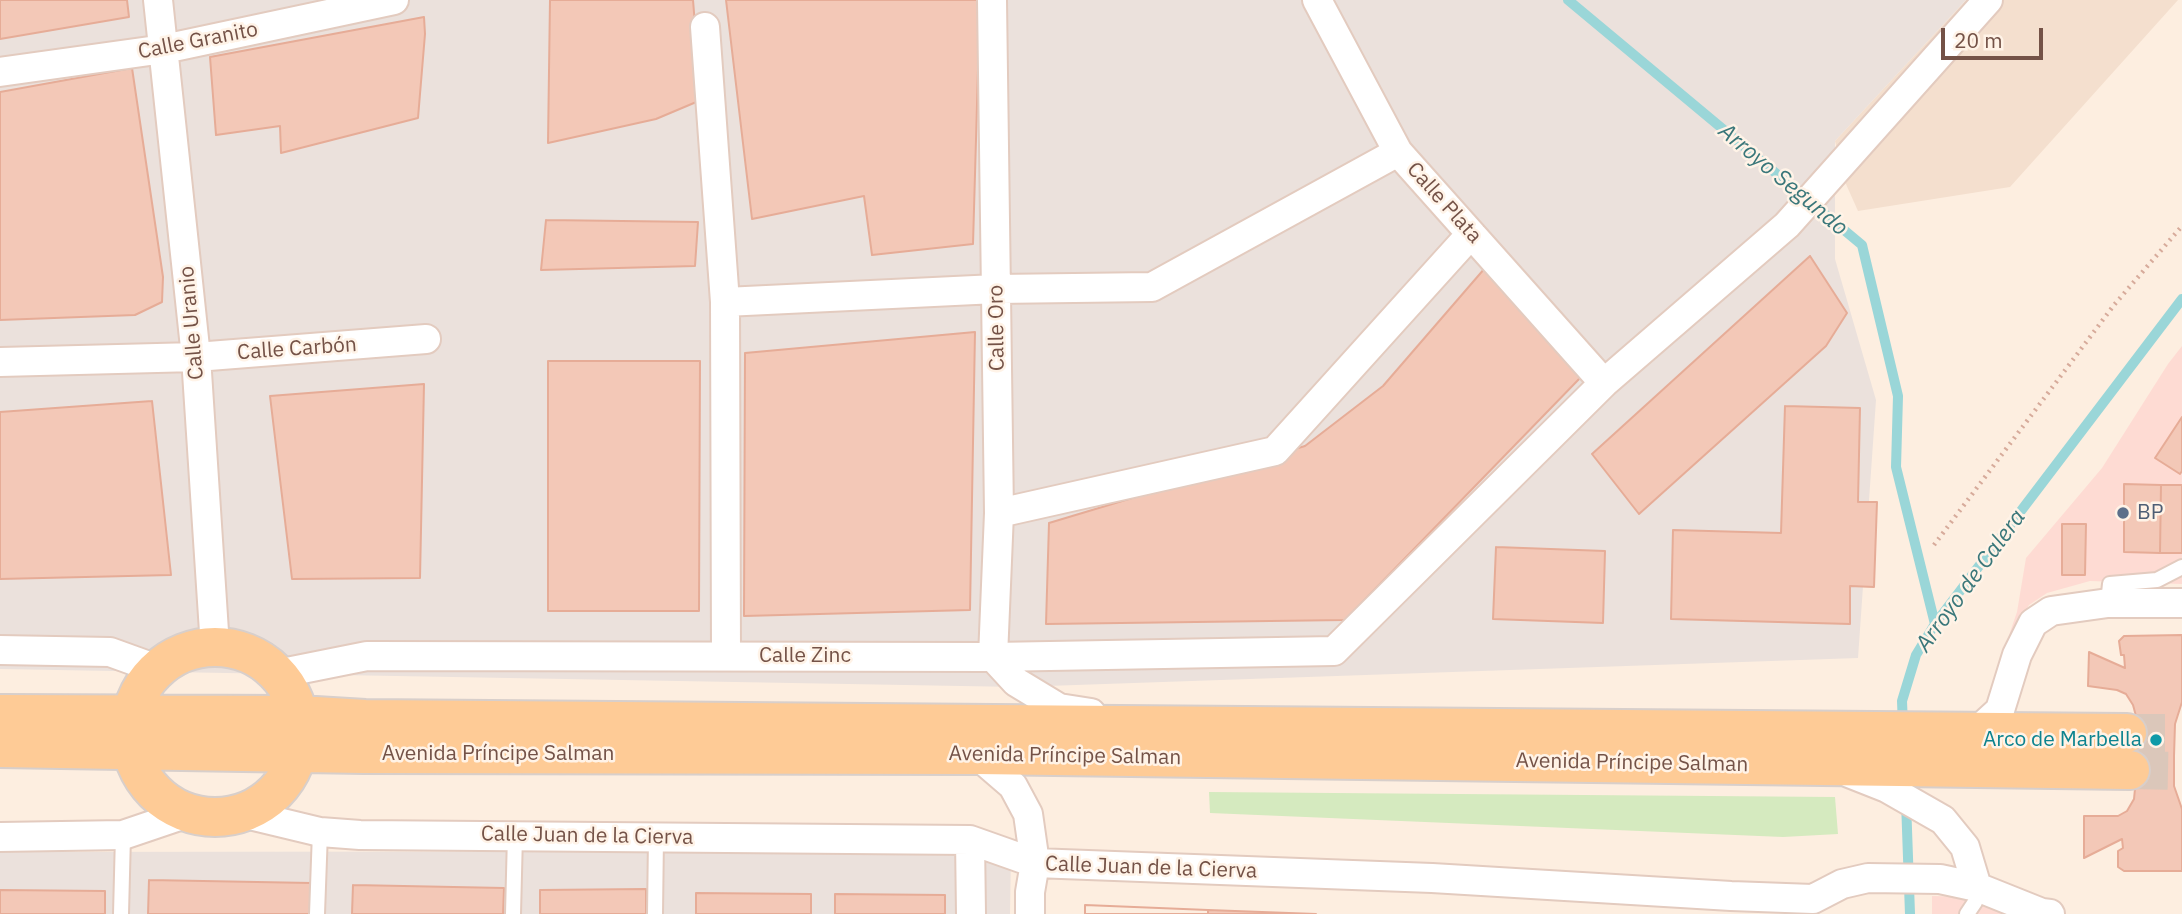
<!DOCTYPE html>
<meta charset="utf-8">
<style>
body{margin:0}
#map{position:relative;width:2182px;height:914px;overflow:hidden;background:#fdeee0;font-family:"IBM Plex Sans",sans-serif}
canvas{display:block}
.scale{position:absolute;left:1941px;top:28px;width:102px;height:32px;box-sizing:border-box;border:4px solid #745247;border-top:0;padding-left:9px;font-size:21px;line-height:24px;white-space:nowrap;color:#745247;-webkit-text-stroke:5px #fff3e7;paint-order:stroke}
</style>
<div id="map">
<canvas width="2182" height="914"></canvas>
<div class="scale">20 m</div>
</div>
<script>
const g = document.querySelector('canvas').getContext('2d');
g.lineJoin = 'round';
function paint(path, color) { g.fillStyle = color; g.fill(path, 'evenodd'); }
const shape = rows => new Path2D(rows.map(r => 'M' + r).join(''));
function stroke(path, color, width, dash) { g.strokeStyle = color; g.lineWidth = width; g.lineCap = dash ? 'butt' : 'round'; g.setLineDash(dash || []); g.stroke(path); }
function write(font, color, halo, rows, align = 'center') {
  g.font = font + ' "IBM Plex Sans",sans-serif'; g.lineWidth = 5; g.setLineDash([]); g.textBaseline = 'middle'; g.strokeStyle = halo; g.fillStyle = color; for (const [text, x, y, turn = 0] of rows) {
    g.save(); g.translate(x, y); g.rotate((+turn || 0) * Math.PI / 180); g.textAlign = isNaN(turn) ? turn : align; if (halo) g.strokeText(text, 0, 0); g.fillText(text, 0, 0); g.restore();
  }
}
paint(shape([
 [1966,0,2178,0,2010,187,1858,211,1845,182,1835,141]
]), '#f4dfce');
paint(shape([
 [2182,346,2182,584,2090,581,2047,593,2029,605,2006,644,2017,612,2026,558,2102,468,2168,364],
 [1932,896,1983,897,2026,914,1932,914]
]), '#fedbd3');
paint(shape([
 [0,0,1966,0,1835,141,1835,259,1876,400,1858,658,1018,687,0,669],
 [1011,851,1010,914,0,914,0,852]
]), '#ebe1dc');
paint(shape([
 [1209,792,1835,797,1838,834,1783,837,1210,813]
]), '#d5eabf');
stroke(shape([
 [1568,0,1862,245,1898,396,1896,467,1935,624],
 [1903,726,1902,701,1916,655,1935,624,2182,299],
 [1906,801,1910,914]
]), '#9ad6d8', 10);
const building = shape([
 [0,0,127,0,129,17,0,39,0,0],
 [550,0,693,0,701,100,656,119,548,143,550,0],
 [726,0,980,0,973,244,872,255,864,196,752,219,726,0],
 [424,17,425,34,418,118,281,153,280,126,216,135,210,57,424,17],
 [132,68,163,277,162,302,135,315,0,320,0,92,132,68],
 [546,220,698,222,695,266,541,270,546,220],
 [1810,256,1847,313,1826,346,1639,514,1592,454,1810,256],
 [1485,268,1581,377,1345,620,1046,624,1049,523,1305,446,1383,386,1485,268],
 [975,332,970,610,744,616,745,353,975,332],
 [548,361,700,361,699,611,548,611,548,361],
 [424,384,420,578,292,579,270,396,424,384],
 [152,401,171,575,0,579,0,412,152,401],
 [1785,406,1860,408,1858,502,1877,502,1874,587,1850,586,1850,624,1671,619,1673,530,1781,533,1785,406],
 [2182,417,2182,471,2180,474,2155,458,2182,417],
 [2124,484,2161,485,2160,553,2124,552,2124,484],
 [2161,485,2182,485,2182,553,2160,553,2161,485],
 [2062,524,2086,524,2085,575,2062,575,2062,524],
 [1496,547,1605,551,1603,623,1493,619,1496,547],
 [2182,635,2182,702,2175,724,2174,756,2174,786,2182,809,2182,871,2124,871,2118,867,2118,851,2123,848,2122,839,2084,858,2084,816,2118,816,2127,811,2134,799,2138,758,2136,716,2133,705,2126,694,2117,690,2088,686,2089,652,2125,668,2124,655,2121,655,2119,641,2124,636,2182,635],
 [149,880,311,883,310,914,148,914,149,880],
 [353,885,504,888,503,914,352,914,353,885],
 [646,889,646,914,540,914,540,890,646,889],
 [0,890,105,891,105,914,0,914,0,890],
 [696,893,811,894,811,914,696,914,696,893],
 [835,894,945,895,945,914,835,914,835,894],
 [1085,905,1208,910,1316,914,1085,914,1085,905],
 [1085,905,1208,910,1208,914,1085,914,1085,905]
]);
paint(building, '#f3c8b7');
stroke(building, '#e6ac97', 2);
stroke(shape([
 [2127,733,2182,733],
 [2130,770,2182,771]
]), '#dbc7ba', 38, [38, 19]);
const lane = shape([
 [2108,603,2110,584,2157,580,2182,567],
 [121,914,123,835],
 [317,914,320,832],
 [513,914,515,835],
 [655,914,656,837],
 [1967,914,1975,902,1977,887]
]);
const street = shape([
 [158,0,196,357,215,647],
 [992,0,999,513,993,657,1016,682,1059,708,1091,713],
 [1317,0,1398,152,1604,383],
 [705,27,725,302,726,656],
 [0,72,164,49,394,0],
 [725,302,996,289,1152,287,1398,152],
 [0,362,196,357,426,339],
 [999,513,1275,451,1471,234],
 [0,650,110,652,157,669],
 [277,674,367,656,993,657,1334,651,1604,383,1787,225,1988,0],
 [1977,731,2000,710,2017,655,2033,623,2051,611,2108,603,2182,603],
 [977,755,1013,786,1028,814,1035,863,1030,892,1030,914],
 [1849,773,1887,788,1943,820,1965,847,1977,887,2042,913,2050,914],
 [241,813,320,832,360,835,970,840,1035,863,1432,878,1731,896,1813,899,1842,884,1868,878,1940,879,1977,887],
 [0,837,123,835,188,813],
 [970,840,971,914]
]);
const primary = shape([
 '130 732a85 85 0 1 1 170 0a85 85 0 1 1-170 0Z',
 [0,714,299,715,365,719,2127,733],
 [0,748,364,754,977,755,2130,770]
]);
stroke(lane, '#e3cbbf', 18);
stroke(street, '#e3cbbf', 32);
stroke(primary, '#d8cfcb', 42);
stroke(shape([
 [1934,545,2114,305,2182,226]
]), '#d7ab9b', 4.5, [2, 5]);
stroke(lane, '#fff', 14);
stroke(street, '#fff', 28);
stroke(primary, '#fecb96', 38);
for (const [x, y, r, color] of [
 [2123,513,7,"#5c6f8a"],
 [2156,740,7,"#0f9aa8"]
]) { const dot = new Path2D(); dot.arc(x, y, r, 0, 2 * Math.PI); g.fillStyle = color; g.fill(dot); stroke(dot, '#fff3e7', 2.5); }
write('21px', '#745247', '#fff3e7', [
 ["Calle Granito",198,41,-11],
 ["Calle Plata",1444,203,48],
 ["Calle Uranio",192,323,-95],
 ["Calle Oro",997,328,-91],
 ["Calle Carbón",297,349,-4],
 ["Calle Zinc",805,656],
 ["Avenida Príncipe Salman",498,754],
 ["Avenida Príncipe Salman",1065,756,1],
 ["Avenida Príncipe Salman",1632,763,1],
 ["Calle Juan de la Cierva",587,836,1],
 ["Calle Juan de la Cierva",1151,868,2]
]);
write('21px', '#4e5e75', '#fff3e7', [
 ["BP",2137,513]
], 'left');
write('21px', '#0d838f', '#fff3e7', [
 ["Arco de Marbella",2142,740]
], 'right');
write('italic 23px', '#3a777a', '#fff3e7', [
 ["Arroyo Segundo",1783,180,40],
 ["Arroyo de Calera",1971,581,-54]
]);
</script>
